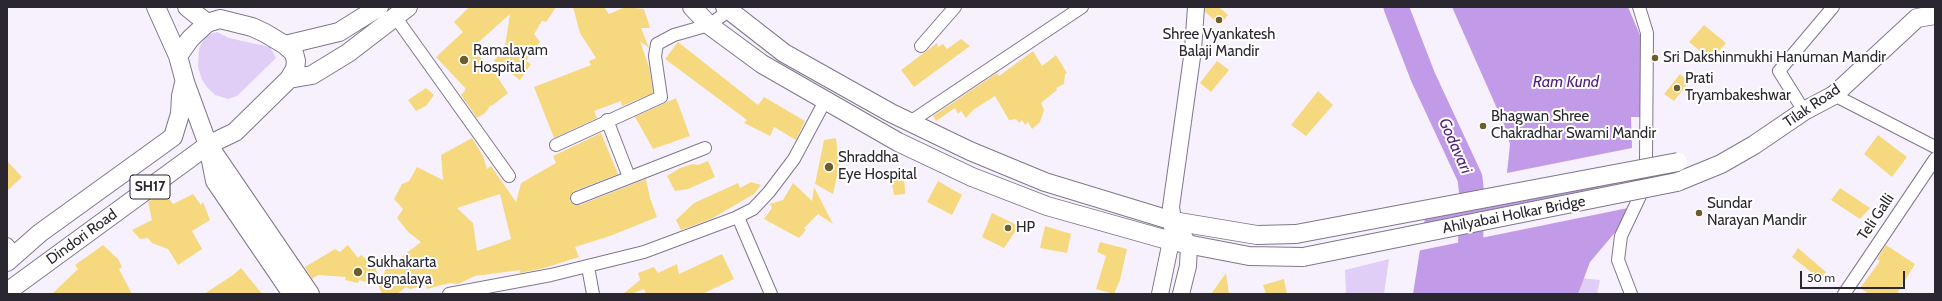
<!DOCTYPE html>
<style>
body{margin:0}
#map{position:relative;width:1942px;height:301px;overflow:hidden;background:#f7f1fe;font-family:Cabin,sans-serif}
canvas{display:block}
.frame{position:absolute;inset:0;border:8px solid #2b2730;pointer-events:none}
.scale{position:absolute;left:1800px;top:271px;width:105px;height:18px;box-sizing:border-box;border:2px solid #2b2730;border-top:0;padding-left:5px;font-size:12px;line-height:14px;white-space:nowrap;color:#2b2730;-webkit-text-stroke:3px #fff;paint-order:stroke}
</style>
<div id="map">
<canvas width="1942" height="301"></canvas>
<div class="frame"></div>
<div class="scale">50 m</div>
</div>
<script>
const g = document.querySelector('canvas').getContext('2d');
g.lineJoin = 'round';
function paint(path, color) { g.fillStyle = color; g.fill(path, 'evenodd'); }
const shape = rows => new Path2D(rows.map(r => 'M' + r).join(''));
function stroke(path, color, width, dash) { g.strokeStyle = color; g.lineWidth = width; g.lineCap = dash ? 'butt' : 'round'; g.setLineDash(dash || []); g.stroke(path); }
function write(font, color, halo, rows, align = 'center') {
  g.font = font + ' Cabin,sans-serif'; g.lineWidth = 4; g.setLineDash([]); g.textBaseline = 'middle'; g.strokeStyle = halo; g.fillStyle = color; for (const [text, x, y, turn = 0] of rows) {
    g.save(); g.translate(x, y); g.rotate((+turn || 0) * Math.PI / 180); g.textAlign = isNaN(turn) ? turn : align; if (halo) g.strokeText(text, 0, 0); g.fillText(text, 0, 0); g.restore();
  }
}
paint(shape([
 [217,32,229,38,270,47,276,58,237,96,228,99,215,95,207,87,202,80,198,67,199,48,207,35],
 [1389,259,1384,294,1346,294,1345,270],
 [1581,278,1600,280,1597,294,1579,294]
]), '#e1cef6');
paint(shape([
 [1392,7,1402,7,1432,78,1424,80],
 [1452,7,1628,7,1640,35,1640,117,1631,117,1632,148,1507,173,1510,144,1503,122],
 [1654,160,1623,223,1590,262,1578,294,1413,294,1427,205]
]), '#c19be7');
paint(shape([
 [1647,178,1633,207,1417,251,1422,224]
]), '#f7f1fe');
stroke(shape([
 [1396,7,1423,77,1470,178,1472,197,1469,294]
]), '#c19be7', 25);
paint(shape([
 [469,7,556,7,546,22,542,21,534,34,540,42,526,61,531,64,520,80,494,61,505,46,510,14,472,48,494,72,508,93,493,105,490,106,485,113,477,118,461,95,466,89,436,57,463,32,454,22],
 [573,7,604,7,609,14,625,7,644,9,650,28,641,28,649,48,640,41,649,67,653,93,622,106,621,101,594,111,597,118,554,138,534,87,591,65,589,61,596,58,580,33],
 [1205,7,1219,7,1228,15,1220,25,1205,12],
 [1704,25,1726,43,1711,60,1689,42],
 [961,39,970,46,914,87,901,70,937,43,938,47,943,44,947,49],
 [678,42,758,105,764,97,805,121,796,140,774,127,770,136,744,123,747,120,665,59],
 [1033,51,1042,66,1056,55,1067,73,1065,74,1064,84,1056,88,1057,90,1041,103,1044,110,1040,122,1032,129,1028,122,1025,125,1022,120,1019,123,1016,119,1009,120,995,96,973,110,966,118,961,111,958,114,955,108,936,121,933,116,997,73,999,76],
 [1217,61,1229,70,1211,92,1200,83],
 [1680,74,1689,82,1674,101,1664,94],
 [426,88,434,95,426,106,416,111,408,100],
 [1318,91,1333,105,1306,136,1291,125],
 [676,98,690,136,653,149,635,117],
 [601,133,618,174,574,191,570,196,570,201,575,205,580,205,646,179,650,198,657,217,610,236,575,247,579,257,544,268,520,273,520,270,475,276,458,284,450,283,427,289,426,285,410,289,406,287,397,294,382,294,378,285,359,280,358,283,345,280,346,277,318,275,312,279,305,267,335,249,340,252,348,245,358,258,361,255,367,260,373,260,380,281,386,269,421,242,408,232,397,218,403,209,394,199,402,184,409,181,417,167,443,180,441,155,472,138,483,156,487,169,491,166,516,202,521,183,556,163,553,156],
 [500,194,511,239,477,251,473,223,457,208],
 [1878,135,1907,157,1892,177,1864,154],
 [836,138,839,167,833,194,815,184,824,140],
 [7,161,22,177,7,191],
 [708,161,715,177,688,189,675,191,667,176,680,168,693,164,698,165],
 [890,174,904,174,905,194,894,195],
 [938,181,962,195,952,215,927,202],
 [751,182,761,185,754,194,711,219,681,230,676,220,694,203,738,183,740,188],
 [793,183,812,201,814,187,833,224,818,214,804,228,806,230,799,238,764,219,772,208,770,204,783,200],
 [1840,188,1870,208,1860,219,1831,200],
 [164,192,173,204,193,194,201,205,203,202,210,220,192,231,202,249,178,265,168,249,152,243,148,238,140,239,132,230,152,220,148,202],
 [992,213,1019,226,1004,248,982,237],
 [1045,226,1071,234,1067,253,1040,248],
 [1100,242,1127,249,1120,280,1114,294,1096,289,1106,256,1097,252],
 [103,245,118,259,122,267,119,269,132,294,52,294,78,269,75,265],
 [1886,245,1915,264,1897,294,1869,294,1860,288,1880,261,1877,259],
 [1798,248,1826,272,1820,279,1792,257],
 [722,254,734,279,702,294,646,294,644,289,631,294,623,294,640,280,638,273,654,267,658,273,677,264,679,274],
 [241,268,262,294,204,294,233,275],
 [1226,273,1229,294,1211,294],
 [1284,279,1287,294,1266,294,1263,285]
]), '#f6d97f');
const street = shape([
 [396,18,509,176],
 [921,46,955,7],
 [1834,95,1935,147],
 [1804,111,1779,71,1833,7],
 [607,120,629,177],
 [910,122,1082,7],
 [556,145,661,97,655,56,657,44,674,35,709,25,734,7],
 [577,198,705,148],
 [738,217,771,294],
 [7,244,16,254],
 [588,267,593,294],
 [449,294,551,275,644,252,735,218,753,209,769,192,794,159,825,101],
 [1631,294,1618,260,1621,236,1640,196,1646,160,1647,33,1639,7],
 [1844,294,1935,159]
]);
const secondary = shape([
 [1160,294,1171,241,1173,221,1171,207,1193,50,1196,7],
 [1181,294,1188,266,1189,245,1183,235]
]);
const primary = shape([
 [156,7,178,56,185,82,208,145,215,181,292,294],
 [187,7,207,23],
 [692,7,709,25,762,64,898,142,972,177,1047,206,1171,241,1249,256,1303,257],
 [725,7,784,53,891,113,970,151,1045,182,1173,221,1257,235,1296,234],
 [285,45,339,32,379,7],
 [289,79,312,75,348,53,408,7],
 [211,149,310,294],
 [1677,182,1721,164,1754,145,1804,111,1834,95,1917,18,1935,15],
 [7,262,40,233,173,137,180,114,181,96,184,83],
 [7,292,208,145,235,132,289,79,295,69,296,61,294,53,285,45,265,33,252,27,220,19,207,23,190,39,178,56]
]);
stroke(street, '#80778b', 14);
stroke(secondary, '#80778b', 18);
stroke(primary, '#80778b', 20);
stroke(street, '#fff', 12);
stroke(secondary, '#fff', 16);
stroke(primary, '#fff', 18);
const primaryBridge = shape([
 [1296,234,1678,162],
 [1303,257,1677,182]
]);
stroke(primaryBridge, '#80778b', 20, []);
stroke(primaryBridge, '#fff', 18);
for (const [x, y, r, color] of [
 [1219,20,4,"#6d5d2b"],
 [1655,58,4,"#6d5d2b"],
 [464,60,5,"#6d5d2b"],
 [1677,88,4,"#6d5d2b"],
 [1483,126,4,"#6d5d2b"],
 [829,167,5,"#6d5d2b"],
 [1699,213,4,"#6d5d2b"],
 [1008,228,4,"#6d5d2b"],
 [358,272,5,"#6d5d2b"]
]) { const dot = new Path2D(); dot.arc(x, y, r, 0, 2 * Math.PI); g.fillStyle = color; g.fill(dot); stroke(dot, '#fff', 1.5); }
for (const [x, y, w] of [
 [150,187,40]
]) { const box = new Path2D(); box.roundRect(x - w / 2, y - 12, w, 24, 3); g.fillStyle = '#fff'; g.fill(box); stroke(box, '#2b2730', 1); }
write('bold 14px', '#2b2730', null, [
 ["SH17",150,187]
]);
write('15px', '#2b2730', '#fff', [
 ["Shree Vyankatesh",1219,35,"center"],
 ["Balaji Mandir",1219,52,"center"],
 ["Ramalayam",473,51],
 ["Hospital",473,68],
 ["Sri Dakshinmukhi Hanuman Mandir",1663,58],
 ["Prati",1685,79],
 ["Tryambakeshwar",1685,96],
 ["Bhagwan Shree",1491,117],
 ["Chakradhar Swami Mandir",1491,134],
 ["Shraddha",838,158],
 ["Eye Hospital",838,175],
 ["Sundar",1707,204],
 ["Narayan Mandir",1707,221],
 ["HP",1016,228],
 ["Sukhakarta",367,263],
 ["Rugnalaya",367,280]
], 'left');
write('15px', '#2b2730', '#fff', [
 ["Tilak Road",1812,106,-34],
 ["Ahilyabai Holkar Bridge",1514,215,-11],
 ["Teli Galli",1876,217,-56],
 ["Dindori Road",82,237,-36]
]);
write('italic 16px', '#532179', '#fff', [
 ["Ram Kund",1566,82],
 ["Godavari",1455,146,66]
]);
</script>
